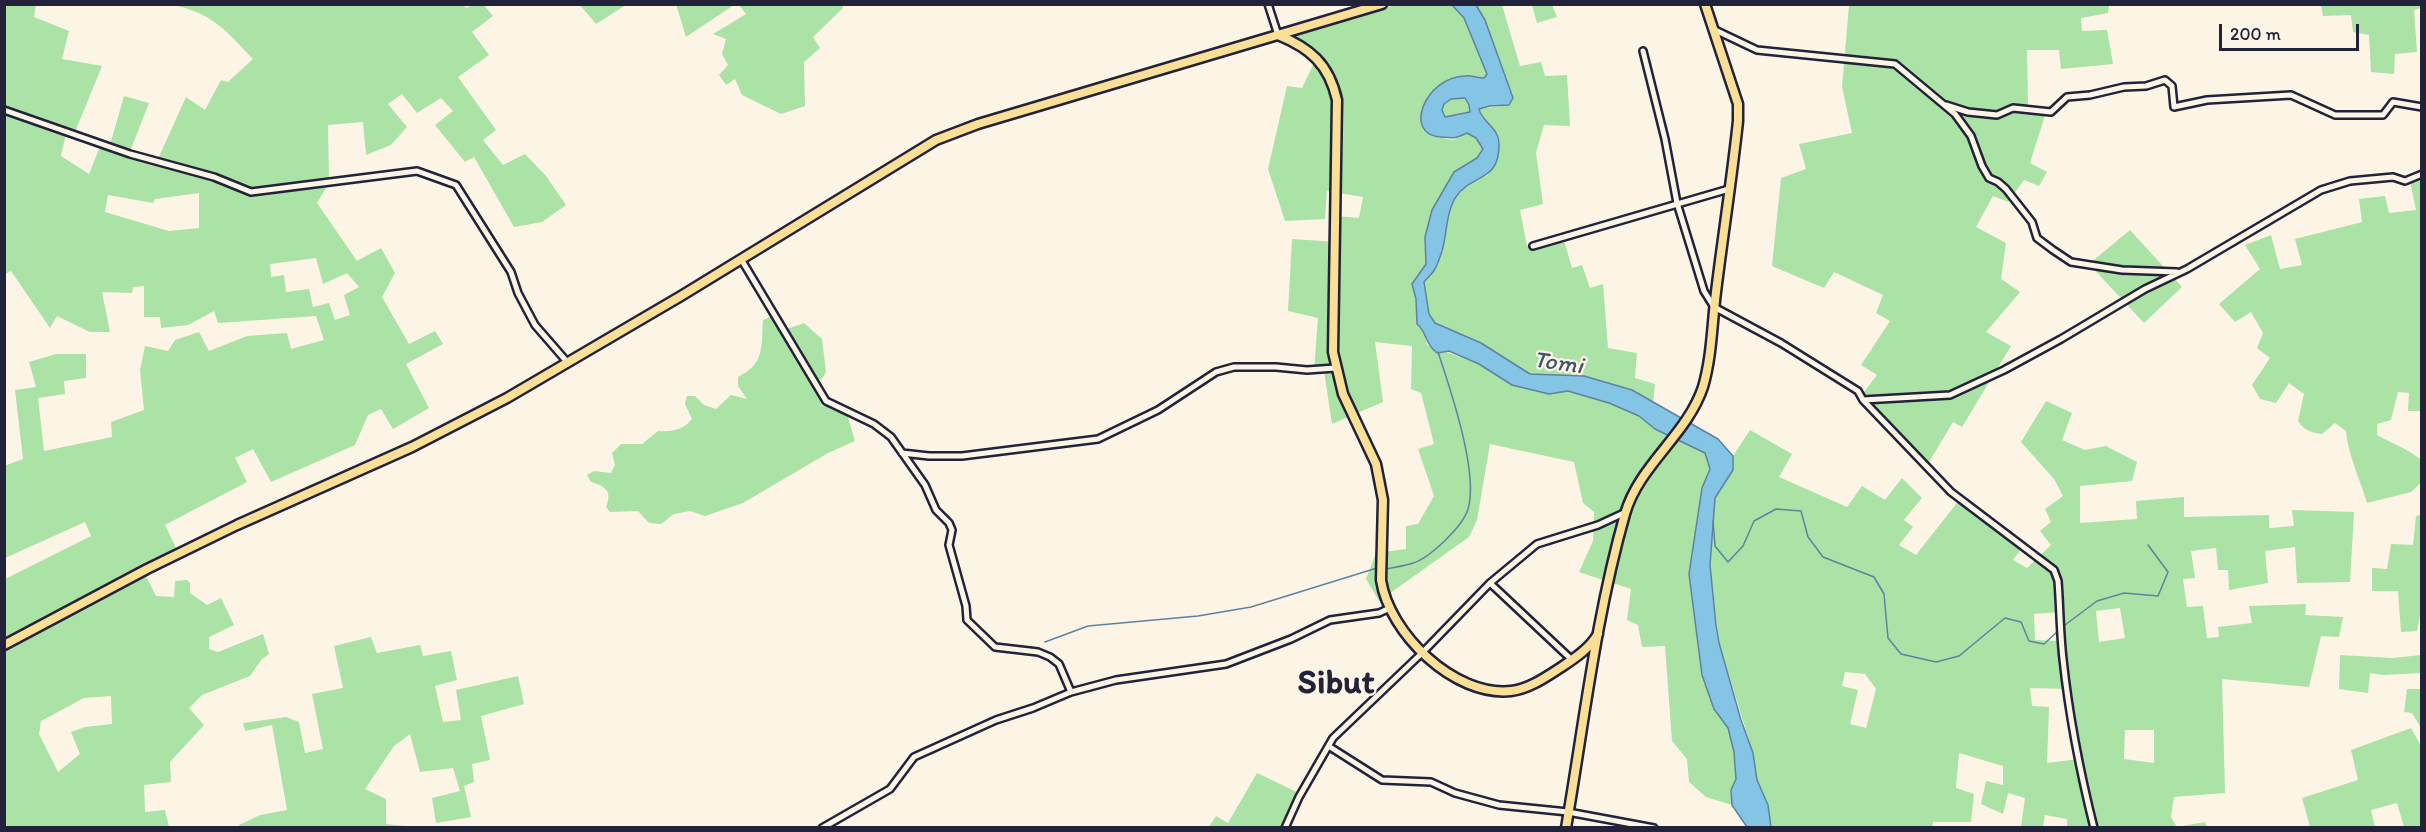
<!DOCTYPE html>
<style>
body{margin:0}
#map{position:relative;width:2426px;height:832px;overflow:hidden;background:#fcf5e5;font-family:Itim,sans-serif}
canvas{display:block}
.frame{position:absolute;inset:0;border:6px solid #22223b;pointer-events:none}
.scale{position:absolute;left:2219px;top:24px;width:140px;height:27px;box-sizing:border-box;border:3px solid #22223b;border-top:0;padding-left:8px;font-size:18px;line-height:21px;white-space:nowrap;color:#22223b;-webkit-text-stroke:4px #fcf5e5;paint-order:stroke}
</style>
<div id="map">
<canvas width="2426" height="832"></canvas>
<div class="frame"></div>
<div class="scale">200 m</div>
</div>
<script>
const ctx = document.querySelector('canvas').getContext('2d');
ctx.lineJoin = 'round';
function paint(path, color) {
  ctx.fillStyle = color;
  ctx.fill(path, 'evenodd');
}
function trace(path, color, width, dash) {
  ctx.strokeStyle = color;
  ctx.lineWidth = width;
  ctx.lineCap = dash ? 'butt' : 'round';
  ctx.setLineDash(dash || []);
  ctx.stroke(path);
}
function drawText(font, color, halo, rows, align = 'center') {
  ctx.font = font + ' Itim,sans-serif';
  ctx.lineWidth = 4.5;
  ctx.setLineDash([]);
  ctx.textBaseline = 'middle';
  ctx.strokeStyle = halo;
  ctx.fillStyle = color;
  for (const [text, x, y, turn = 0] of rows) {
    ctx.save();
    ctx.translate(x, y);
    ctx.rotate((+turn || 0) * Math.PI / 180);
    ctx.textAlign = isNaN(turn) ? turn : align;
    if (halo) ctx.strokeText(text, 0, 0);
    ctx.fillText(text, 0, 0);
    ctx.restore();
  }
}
paint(new Path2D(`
 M463 4 466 8 472 5H484L493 16 472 32 489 55 458 77 496 130 483 140 503 165 525 154 546 176 566 205 542 222 514 227 474 157 465 162 435 125 453 111 441 98 417 113 402 94 388 104 407 127 391 145 366 155 363 122 328 125 329 183 317 203 357 261 381 248 395 273 382 297 409 344 435 331 443 344 406 364 429 408 393 429 381 409 368 415 355 445 271 482 253 449 235 458 247 482 165 525 179 554 145 574 156 596 174 597 175 581 187 580 190 583V593L207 605 221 598 234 625 209 637V649L218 652 263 634 269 654 262 659 250 676 202 695 189 708 204 725 170 762 171 782 144 785 145 812 165 810 169 827H5V579L91 536 85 522 5 558 4 466 23 459 15 390 36 387 29 362 56 354H86V378L64 381 65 394 38 398 44 451 112 437 111 422 144 410 140 370 145 346 168 351 175 340 199 332 209 351 247 336 287 333 291 349 324 340 316 316 218 323 214 311 188 325 161 328 160 317H144V286L133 287 132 293 102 292 110 332H90L57 316 50 328 11 271 5 274V5H36L34 17 69 31 62 59 102 66 75 132 67 130 61 156 89 174 101 144 110 145 124 96 149 103 129 154 157 161 186 97 205 110 221 80 228 82 253 59C225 30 215 15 174 5ZM199 193V228L169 231 105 212 108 195 153 203 155 199ZM316 258 323 284 347 273 359 287 344 295 350 315 335 320 329 303 313 307 309 289 286 292 284 275 271 277 270 264ZM111 696 112 724 85 727 71 732 80 754 58 772 39 734 41 721 84 698Z
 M676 4H734V5L686 37Z
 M580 5H626L596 24Z
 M842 5 843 8 813 37 820 48 804 62 805 106 781 114 742 95 735 79 726 85 719 75 728 65 722 54 726 39 713 34 746 14 739 5Z
 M1395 5H1452L1464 18 1488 74 1484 78 1445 81 1432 136 1453 140 1467 133 1476 138 1483 149 1477 158 1453 172 1425 237 1426 264 1412 284 1416 299V320L1423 329 1427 345 1479 364 1508 383 1549 394 1568 391 1609 403 1639 416 1655 429 1705 453 1710 469 1702 488 1714 709 1728 728 1734 752 1736 779 1731 790 1732 805 1706 797 1689 782 1687 759 1672 741 1665 646 1642 647 1638 625 1627 620 1631 589 1579 572 1593 541 1594 512 1583 503 1574 462 1490 444 1477 520 1469 537 1379 601 1366 579 1376 553 1406 549V526L1418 524 1434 496 1418 449 1434 444 1421 393 1411 389 1412 346 1375 342 1383 402 1332 424 1324 371 1314 370 1318 318 1288 311 1292 239 1337 242V216L1359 218 1363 197 1327 191 1325 219 1285 221 1268 169 1287 86 1302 88 1317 57 1289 33Z
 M1476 5H1502L1520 66 1541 62 1545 76 1567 75 1570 126 1544 125 1536 153 1543 204 1520 210 1527 246 1563 237 1572 268 1582 265 1590 288 1603 284 1608 348 1637 353 1635 378 1655 384 1653 403 1632 390 1584 376 1530 374 1481 343 1435 323 1429 314 1424 282 1452 207C1460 189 1471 183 1488 175L1500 142C1495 131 1480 116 1479 109L1509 105 1485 20Z
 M1532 5H1552L1557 17 1537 23Z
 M1849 5H2109L2108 13 2081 18 2082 31 2107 30 2113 64 2061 69 2059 50H2027L2028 109 2046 112 2030 163 2047 172 2039 186 2024 180 2008 202 1993 196 1976 227 2006 243 2001 279 2020 292 1986 332 2011 346 1962 427 1953 422 1929 462 1860 397 1877 375 1861 365 1890 321 1876 313 1883 295 1834 272 1824 288 1772 266 1781 178 1806 169 1799 144 1852 133 1842 87Z
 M2321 5H2421V8L2414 10 2417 52 2395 54 2394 74 2371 72 2369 35 2353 32 2351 15 2323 16Z
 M1465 98 1469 105 1470 112 1445 117 1442 110 1444 104 1451 99Z
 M2421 178V411H2408L2409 393 2398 392 2391 420 2377 424V435C2389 442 2412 451 2421 460L2422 482 2411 492 2367 503C2360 479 2348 455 2346 431L2335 423 2322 434C2311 433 2304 430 2298 421L2304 394 2289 383 2276 403 2260 399 2252 385 2270 358 2257 348 2263 333 2251 312 2235 322 2219 304 2260 269 2245 245 2271 235 2280 269 2302 265 2295 239 2362 222 2359 199 2385 196 2389 213 2416 210 2410 181Z
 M2130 230 2182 287 2144 323 2089 264Z
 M774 315 780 319 779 328 781 331 804 323 822 339 826 372 822 379 811 382 826 395 821 406 828 405 847 414 855 441 828 453 743 503 705 516 690 511 674 514 661 524 649 523 638 511 610 512 606 507C613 491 605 486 591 482L587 475 594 471 611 473 615 465 612 453 621 444H642L658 431C672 432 683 430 692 419L685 404 687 396H695L704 405 716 409 731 395 747 399 738 386V377C765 363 761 348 763 320Z
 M2046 401 2072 413 2062 440 2085 450 2106 446 2137 462 2132 481 2080 486V523L2137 519 2136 501 2184 497V517L2269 515V528L2294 526 2292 510 2354 512 2350 582 2297 583 2295 547 2265 551 2268 583 2229 590 2228 570H2218L2216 548 2191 551 2195 578 2183 579 2187 607 2203 606 2207 638 2219 637 2218 627 2252 623 2249 606 2306 604 2305 615 2343 617 2339 637 2321 636 2309 687 2222 679 2225 793 2174 797 2171 817 2177 827 2205 822 2207 827H2067V819L2045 815 2043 827H2021L2025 798 2008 793 2003 814 1981 804 1986 781 2003 785V766L1959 753 1956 788 1974 794 1971 822H1933L1932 828 1771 827 1768 805 1757 780 1753 753 1719 643 1710 565 1715 498 1733 470V456L1750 430 1792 454 1779 477 1847 507 1862 486 1885 500 1902 478 1922 498 1904 520 1913 527 1899 545 1916 555 1960 499 2025 544 2013 560 2027 568 2051 545 2040 531 2051 522 2045 509 2063 496 2054 479 2021 442ZM2120 608 2125 638 2099 642 2096 611ZM2060 612V641L2035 640 2034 614ZM1845 672 1865 674 1876 689 1866 728 1850 724 1858 690 1842 686ZM2030 688 2068 689 2079 759 2047 763 2049 707 2032 706ZM2125 730H2154V763L2124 759Z
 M2421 515V616H2420L2417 631 2401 632 2398 591H2372V568L2387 569 2391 544 2413 545 2416 516Z
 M371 637 377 653 420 645 423 656 451 651 457 680 435 686 443 722 461 720 456 690 518 676 524 704 481 716 490 760 472 764 474 782 464 786 471 817 436 823 432 798 460 791 453 768 420 772 410 734 394 746 365 789 386 799V824L415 827H240L239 825 260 815 287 810 272 725 245 731 243 723 286 717 299 722 305 753 323 749 312 694 343 688 334 646Z
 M2340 655 2393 658 2421 655V673L2383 675 2370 673 2368 693 2339 689Z
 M2407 689H2421V728L2412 713 2404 712Z
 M2411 728 2421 746V827H2404L2397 803 2371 810 2375 827H2310L2302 798 2358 780 2351 750Z
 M1257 773 1301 794 1281 827 1208 828 1216 816 1228 823Z`), '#abe2a5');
const water = new Path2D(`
 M1452 5H1476L1485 20 1513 98 1509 105 1490 106 1479 109C1481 121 1499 128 1499 143 1500 183 1472 173 1456 197 1446 212 1447 234 1442 251 1440 257 1437 267 1433 272 1430 276 1427 278 1424 282L1429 314 1435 323 1481 343 1530 374 1584 376 1632 390 1718 439 1733 456V470L1715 498 1710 565 1716 625 1719 643 1741 720 1753 753 1757 780 1768 805 1771 827H1747L1732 805 1731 790 1736 779 1734 752 1728 728 1714 709 1702 675 1689 574 1702 488 1710 469 1705 453 1655 429 1639 416 1609 403 1568 391 1549 394 1512 385 1479 364 1449 351 1437 353C1423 342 1428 333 1417 324L1416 299 1412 284 1426 264 1425 237 1432 210 1454 172 1477 158 1483 149 1476 138 1467 133C1454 139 1454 138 1441 137 1402 135 1425 77 1465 76 1471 75 1478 78 1484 78L1487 74 1464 18ZM1465 98 1469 105 1470 112 1445 117 1442 110 1444 104 1451 99Z`);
paint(water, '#84c4e5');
trace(water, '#5d83a1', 1.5);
trace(new Path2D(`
 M1713 521 1715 546 1728 562 1743 546 1754 521 1776 509 1801 511 1808 537 1823 557 1874 577 1884 594 1888 638 1901 654 1936 662 1959 656 2005 618 2021 622 2029 641 2044 644 2058 631
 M1386 569C1395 567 1405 566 1413 563 1430 558 1463 526 1468 509 1479 473 1450 388 1438 352
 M2061 628 2097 601 2124 593 2158 596 2168 572 2148 545
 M1045 642 1088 626 1198 616 1251 607 1377 568`), '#5d83a1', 1.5);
const minor = new Path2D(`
 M1268 4 1278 35
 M1713 29 1757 50 1895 64 1955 114 1971 136 1982 166 1989 178 1998 182 2006 189 2032 222 2037 238 2053 250 2071 262 2122 270 2177 272
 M1643 51 1665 139 1677 203 1704 291 1714 307 1781 343 1858 391 1863 400 1951 492 2054 570 2058 581C2060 607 2060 633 2063 659 2069 716 2080 772 2094 828
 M1946 105 1968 112 1997 115 2013 108 2051 112 2067 97 2090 95 2124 87 2146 86 2165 80 2172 86 2174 107 2207 100 2291 95 2335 115H2383L2393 102 2422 107
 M4 110 130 154 214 177 251 192 417 171 456 185 511 272 518 293 535 325 568 363
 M1533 246 1729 189
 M741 259 826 401 874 424 891 437 925 485 936 510 949 523 952 530 949 545 966 606 967 620 995 647 1038 652 1050 657 1059 664 1071 692
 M1863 400 1950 395 2004 370 2061 339 2145 289 2187 269 2321 190 2350 181 2393 177 2405 181 2422 174
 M902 453 929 456H962L1098 439 1158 410 1216 372 1234 367H1276L1307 370 1335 368
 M1490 583 1572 660
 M1330 747 1382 780 1431 782 1455 793 1499 805 1568 812 1654 828
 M822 828 890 789 914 757 996 720 1033 708 1071 692 1116 680 1226 664 1291 639 1330 620 1379 613 1390 608
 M1285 828 1299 797 1333 738 1423 652 1490 583 1537 544 1598 525 1626 512`);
const primary = new Path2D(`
 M1278 35C1310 48 1329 64 1337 100L1333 352 1343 394 1376 464 1383 500 1381 580C1389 633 1454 697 1511 691 1529 689 1546 677 1560 668 1575 658 1589 649 1598 634
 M4 645 147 569 237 525 412 447 507 398 681 296 936 140 978 124 1382 4
 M1566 828C1584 723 1596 616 1625 514 1639 465 1687 435 1703 387 1712 356 1712 324 1716 292 1723 235 1732 178 1738 121V104L1705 4`);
trace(minor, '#22223b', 10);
trace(primary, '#22223b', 13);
trace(minor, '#fcf5e5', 5);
trace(primary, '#fadf96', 8);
drawText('italic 24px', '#3f536e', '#fcf5e5', [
 ["Tomi",1558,364,8]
]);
drawText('bold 34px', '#22223b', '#fcf5e5', [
 ["Sibut",1336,684]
]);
</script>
